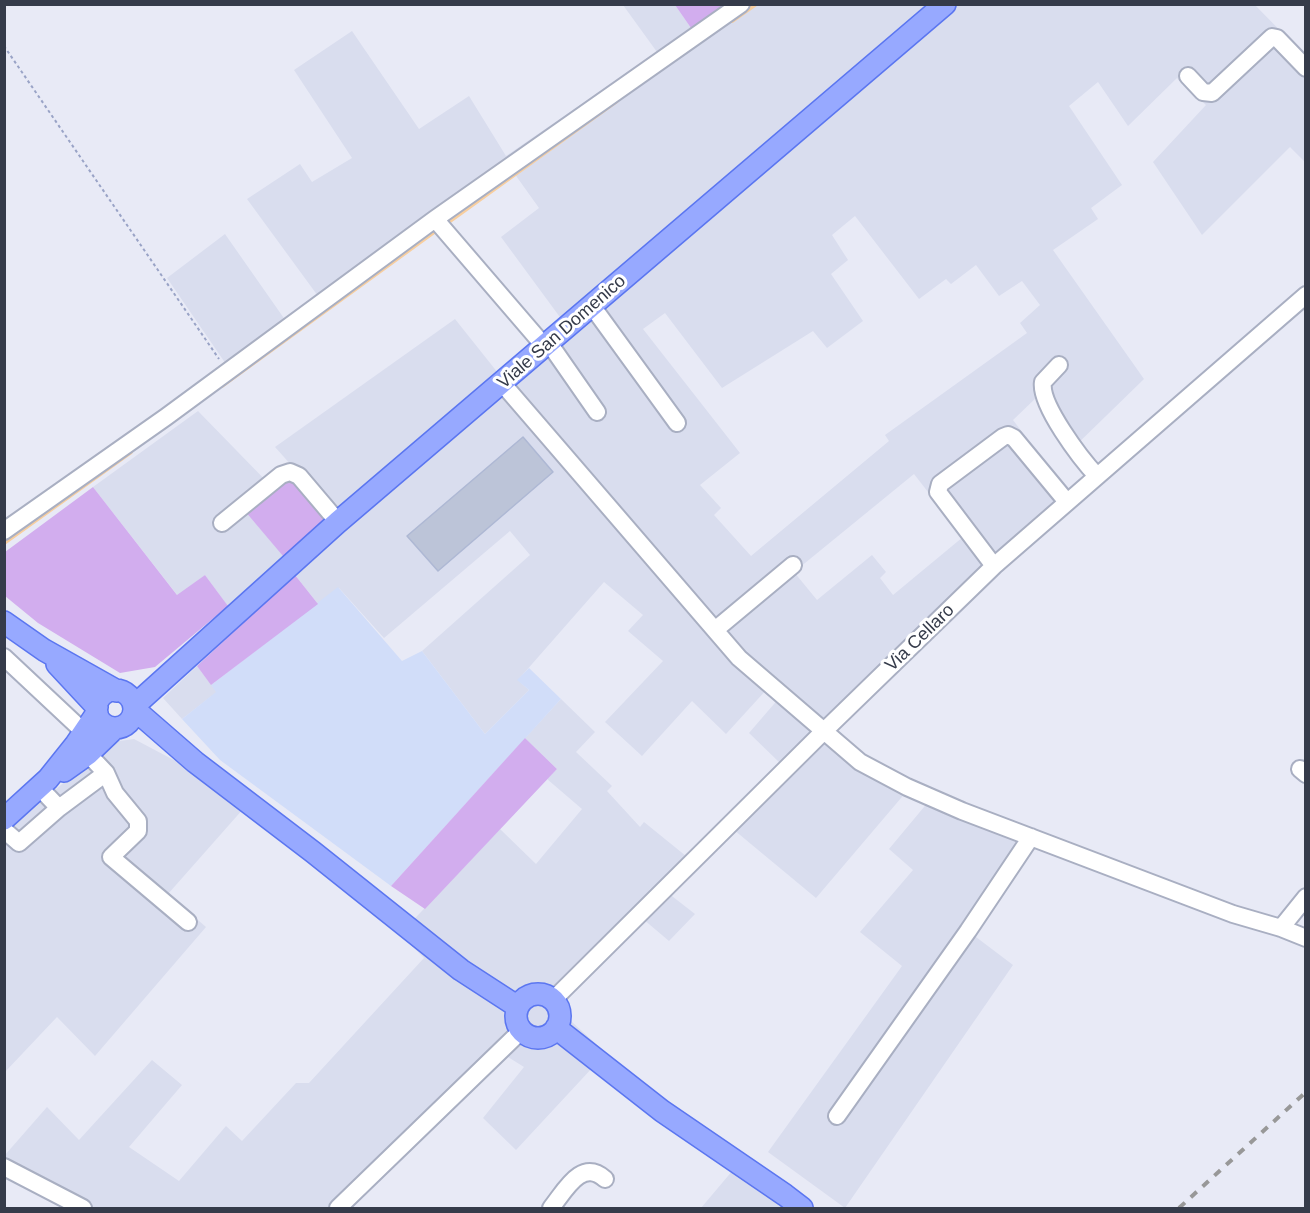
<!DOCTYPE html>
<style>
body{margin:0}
#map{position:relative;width:1310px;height:1213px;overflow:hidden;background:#e8eaf6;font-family:Helvetica,sans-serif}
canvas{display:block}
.frame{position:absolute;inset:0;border:6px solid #353b4a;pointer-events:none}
</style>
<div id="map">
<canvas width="1310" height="1213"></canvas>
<div class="frame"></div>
</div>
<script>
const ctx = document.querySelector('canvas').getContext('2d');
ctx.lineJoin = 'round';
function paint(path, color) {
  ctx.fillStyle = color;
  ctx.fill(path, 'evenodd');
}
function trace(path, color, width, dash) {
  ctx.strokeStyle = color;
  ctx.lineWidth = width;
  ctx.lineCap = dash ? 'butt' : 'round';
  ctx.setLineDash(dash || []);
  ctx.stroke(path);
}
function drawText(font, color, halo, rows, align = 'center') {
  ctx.font = font + ' Helvetica,sans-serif';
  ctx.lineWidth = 6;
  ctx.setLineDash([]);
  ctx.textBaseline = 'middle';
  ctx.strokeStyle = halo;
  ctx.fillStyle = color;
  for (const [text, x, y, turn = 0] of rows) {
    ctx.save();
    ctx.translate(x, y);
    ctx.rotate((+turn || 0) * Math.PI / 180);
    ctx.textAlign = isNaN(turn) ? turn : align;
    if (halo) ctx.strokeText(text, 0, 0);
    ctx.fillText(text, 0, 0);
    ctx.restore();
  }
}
paint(new Path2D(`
 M623 5H675L691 28 725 5H939L565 324 501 237 539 208 514 173 326 307 247 199 300 164 312 182 352 158 294 70 352 31 419 129 469 96 506 156 657 52Z
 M949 5H1255L1305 56V162L1290 147 1202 235 1153 162 1206 105 1177 78 1128 126 1098 82 1069 106 1122 185 1091 208 1098 219 1053 250 1144 379 1070 451 1038 396 1013 420 1068 493 823 729 740 656 506 383ZM855 216 919 299 946 279 951 284 976 265 999 296 1022 281 1040 305 1020 323 1027 333 885 435 889 441 751 556 714 515 721 508 700 485 740 453 643 329 665 313 722 388 813 331 827 348 863 321 831 274 848 260 832 235ZM914 474 963 537 893 595 880 578 886 572 872 555 817 600 794 572Z
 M225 234 288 324 228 367 167 278Z
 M455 319 502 378 768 688 726 734 692 701 642 756 605 722 663 661 628 631 643 615 604 582 518 680 529 690 485 734 422 651 530 555 510 531 384 638 339 588 318 604 295 575 241 624 205 575 178 596 93 487 198 411 273 488 244 510 284 556 334 513 275 447Z
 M197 666 217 692 182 719 163 698Z
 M780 697 907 791 816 898 722 820 780 763 749 733Z
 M561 699 595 732 576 752 612 786 607 791 640 827 644 822 697 865 668 893 695 914 669 941 643 919 573 988 568 999V1012L572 1022 606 1053 516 1150 483 1118 524 1067 508 1057 352 1208H66L5 1175V1155L47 1107 79 1140 152 1060 182 1085 129 1147 179 1181 226 1126 242 1141 296 1083H309L424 958 400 934 500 829 536 864 582 809 547 779 557 769 525 738Z
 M134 739 189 768 244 808 168 894 206 927 95 1056 57 1017 5 1072V832L112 742Z
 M929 801 1035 843 972 934 1013 965 845 1208 768 1152 902 966 860 932 913 870 889 849Z
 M744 1157 794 1193 783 1208H701Z`), '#d9ddee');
paint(new Path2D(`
 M338 587 402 661 422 651 485 734 529 690 517 680 529 668 561 699 391 886 220 760 182 719 216 692 211 685Z`), '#d1ddf9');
paint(new Path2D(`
 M675 5H725L691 28Z
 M293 477 329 517 283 556 244 510 273 488Z
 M93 487 177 595 205 575 228 606 155 667 120 673 38 623 5 596V552Z
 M295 575 318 604 211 685 197 666Z
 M525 738 557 769 425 909 391 886Z`), '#d2adee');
trace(new Path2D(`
 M732 21 756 4
 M446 224 617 101
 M222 386 437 230
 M4 543 131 452`), '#f8ce9e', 4);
const building = new Path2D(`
 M523 437 553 472 438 571 407 536Z`);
paint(building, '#bcc4d8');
trace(building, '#aeb8d4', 1.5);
const minor = new Path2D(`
 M1188 76 1203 92 1212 93 1272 37 1277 38 1306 68
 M435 219 545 347
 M592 306 677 423
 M549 343 597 412
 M1059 365 1043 382C1039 404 1081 459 1097 476
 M502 383 739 658 860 762 907 787 962 811 1233 914 1281 928 1306 938
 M222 523 281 475 290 472 299 476 338 522
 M4 531 166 417 435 219 741 4
 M994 566 938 492 940 484 1003 437 1008 435 1014 438 1067 502
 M715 630 793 565
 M4 657 84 732
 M88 754 106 773 115 793 138 821V831L111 857 188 922
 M1300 769 1306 774
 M39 787 59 808
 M4 830 19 843 59 808 106 773
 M1281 928 1306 897
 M553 1000 823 732 994 566 1306 295
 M837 1116 968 931 1031 837
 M4 1167 83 1208
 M338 1208 522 1030
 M551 1208C565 1191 581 1158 605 1179`);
const major = new Path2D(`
 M4 622 44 650 117 691
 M57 664 97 707
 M96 709a19 19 0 1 1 38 0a19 19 0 1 1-38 0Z
 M134 706 338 522 945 4
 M134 709 195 762 313 852 461 970 518 1007
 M64 771 88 754 115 728
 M4 819 48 779 76 744 97 713
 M516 1016a22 22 0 1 1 44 0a22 22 0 1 1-44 0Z
 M556 1028 662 1111 785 1195 802 1208`);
trace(minor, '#a9afc2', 20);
trace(major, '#5b76f0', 24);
trace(new Path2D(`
 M4 46 219 359`), '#99a3c6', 2, [3, 3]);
trace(minor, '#fff', 16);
trace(major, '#97a9ff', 21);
trace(new Path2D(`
 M1179 1208 1306 1092`), '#989898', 4, [8, 8]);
drawText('18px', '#353b4a', '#fff', [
 ["Viale San Domenico",562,332,-41],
 ["Via Cellaro",920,638,-44]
]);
</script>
